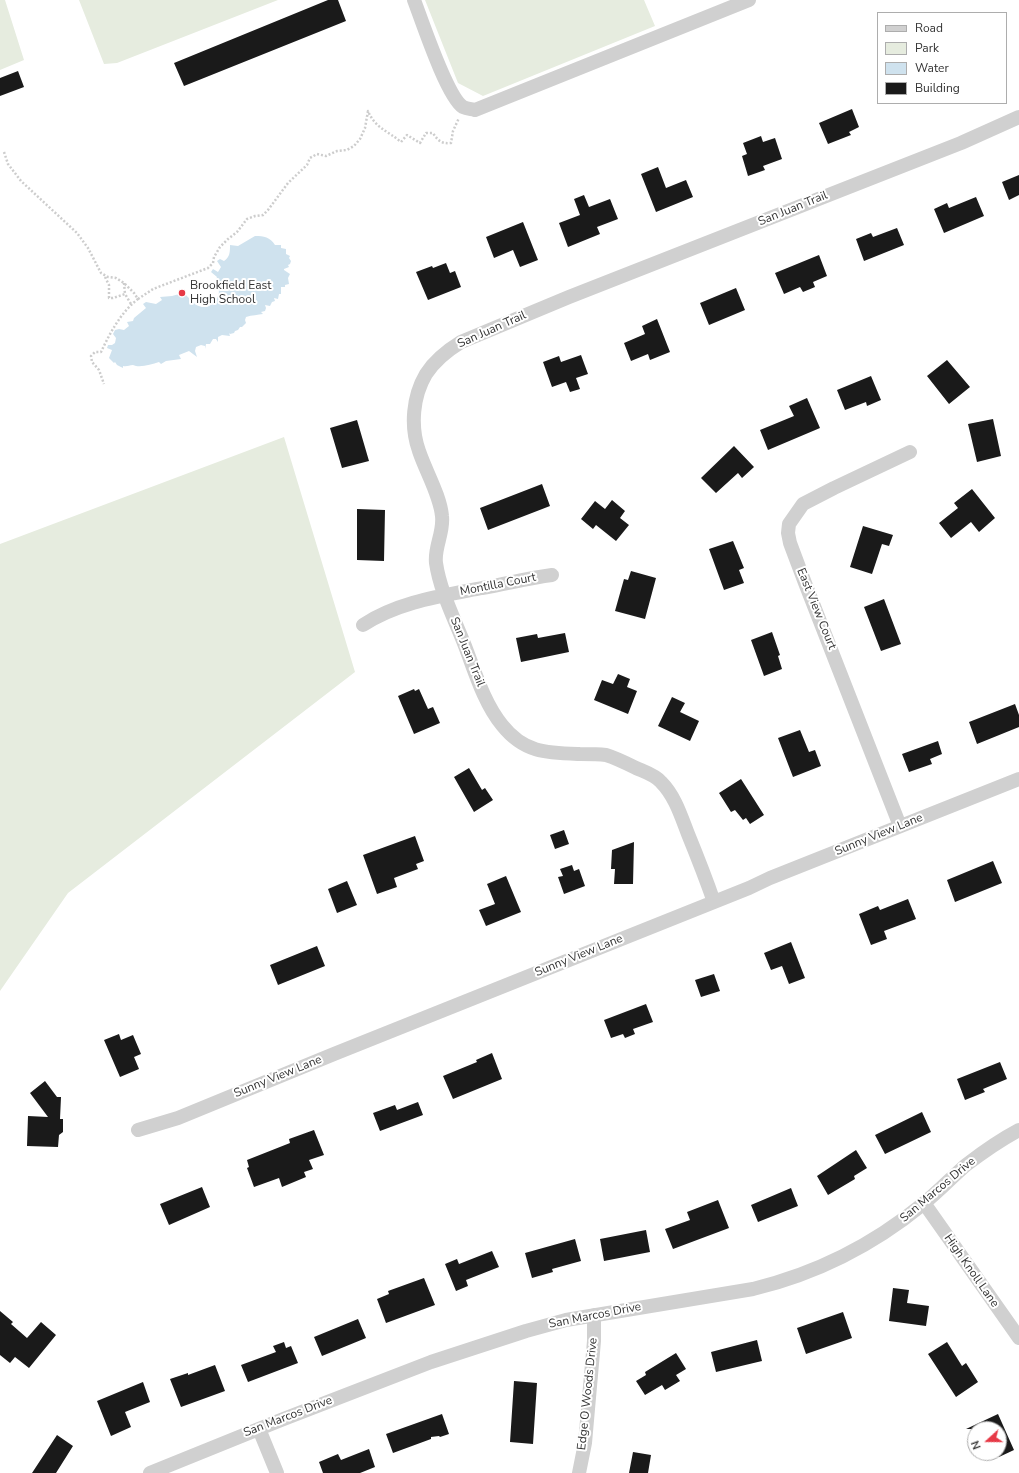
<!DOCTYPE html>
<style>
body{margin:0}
#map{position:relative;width:1019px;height:1473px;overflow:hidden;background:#fff;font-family:"Nunito Sans",sans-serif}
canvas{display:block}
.legend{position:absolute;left:877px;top:12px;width:130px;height:92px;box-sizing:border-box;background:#fff;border:1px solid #adadad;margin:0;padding:5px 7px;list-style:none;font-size:12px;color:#333}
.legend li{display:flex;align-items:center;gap:8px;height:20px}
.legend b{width:20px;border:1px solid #adadad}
.north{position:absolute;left:967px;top:1421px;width:40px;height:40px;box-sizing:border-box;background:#fff;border:1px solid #adadad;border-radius:50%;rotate:249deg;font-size:11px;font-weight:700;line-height:16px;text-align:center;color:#333}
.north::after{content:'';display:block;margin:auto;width:14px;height:18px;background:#e63946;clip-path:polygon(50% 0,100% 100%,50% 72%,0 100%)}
</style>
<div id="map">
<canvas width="1019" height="1473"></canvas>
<ul class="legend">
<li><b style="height:5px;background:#d0d0d0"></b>Road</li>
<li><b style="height:11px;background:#e6ecdf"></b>Park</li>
<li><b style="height:11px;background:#cfe2ee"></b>Water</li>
<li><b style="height:11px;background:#1a1a1a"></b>Building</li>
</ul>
<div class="north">N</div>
</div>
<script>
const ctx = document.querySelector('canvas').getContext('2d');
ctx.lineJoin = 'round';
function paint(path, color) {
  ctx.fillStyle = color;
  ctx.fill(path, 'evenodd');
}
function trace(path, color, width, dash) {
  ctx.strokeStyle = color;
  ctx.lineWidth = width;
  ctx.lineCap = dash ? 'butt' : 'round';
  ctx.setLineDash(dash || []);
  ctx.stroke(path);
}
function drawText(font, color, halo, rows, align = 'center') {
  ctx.font = font + ' "Nunito Sans",sans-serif';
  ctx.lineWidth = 4;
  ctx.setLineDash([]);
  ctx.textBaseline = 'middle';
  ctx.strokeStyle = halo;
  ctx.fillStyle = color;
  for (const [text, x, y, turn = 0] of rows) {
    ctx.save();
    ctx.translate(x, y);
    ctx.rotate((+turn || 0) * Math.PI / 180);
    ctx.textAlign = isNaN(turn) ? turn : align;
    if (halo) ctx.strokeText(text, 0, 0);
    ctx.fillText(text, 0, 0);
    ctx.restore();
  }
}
paint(new Path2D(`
 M0 0H5L24 60 0 70Z
 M79 0H278L117 63 104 64Z
 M425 0H644L655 26 483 96 458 83Z
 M284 437 355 672 68 893 0 991V544Z`), '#e6ecdf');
paint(new Path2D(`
 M255 236C264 236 270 237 275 245H281V248L286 249V254L290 256 289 258 291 261 290 264 288 265 289 267 284 269V270L290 274 288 278 289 284 285 285V287H281V294H279L278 299 274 298 275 301 272 302 270 306 265 305 266 308 265 311 261 312 263 314C258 315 252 315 246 317L245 320 246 323 242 327H240L238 330 235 331 234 333 230 334 229 333 230 336 222 335 218 337V342L216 339H213L210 344H206L205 349V346L201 345 196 347 195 351 197 357 189 351 179 355 181 359 166 361 161 364 159 362C152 364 144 367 136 366 135 366 134 365 133 365 129 365 127 367 123 366V368L117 365 115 362 114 363 109 358 112 350 107 348 108 345H112L115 343 116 338 113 334 115 330 119 329 124 330 129 326 127 322 133 321 134 318 146 308 143 304 146 302 156 304 162 300 160 297 172 296 183 293C188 296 191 301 195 304 207 312 217 303 219 292L216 280 217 277 211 272 213 269 218 272 221 267 217 261 220 259 224 261C230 257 230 252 230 245L238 246Z`), '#cfe2ee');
paint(new Path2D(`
 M328 0H338L346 21 184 86 174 63Z
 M18 71 24 87 0 96V78Z
 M852 109 859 127 849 132 851 135 828 144 819 123Z
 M761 136 763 142 775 138 782 159 763 166 765 170 748 176 742 156 747 154 743 143Z
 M658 167 666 188 686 180 693 197 656 212 641 174Z
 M1019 175V195L1009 200 1002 182Z
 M584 195 589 207 610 199 618 219 597 227 600 234 568 247 559 223 580 215 574 199Z
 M976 197 984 216 944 233 934 209 947 203 949 208Z
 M523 222 538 260 520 267 513 250 494 258 486 237Z
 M897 228 904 245 864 261 856 239 871 233 873 237Z
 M819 255 827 276 813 282 815 287 803 292 800 287 784 294 775 273Z
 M446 263 450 273 455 271 461 287 428 300 416 272 432 266 433 268Z
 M736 288 745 310 709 325 700 303Z
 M657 319 670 352 650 360 648 354 631 361 624 343 645 334 642 326Z
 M581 355 588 374 576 378 580 389 570 392 566 382 552 387 543 362 559 356 561 362Z
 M947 360 970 387 949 404 927 376Z
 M871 376 881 400 867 406 866 402 845 410 837 390Z
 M807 398 820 428 768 450 760 430 794 416 789 406Z
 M993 419 1001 456 977 462 968 424Z
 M357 420 369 461 342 468 330 428Z
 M734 446 754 467 742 478 738 473 716 493 701 478Z
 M542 484 550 506 488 530 480 508Z
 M972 489 995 518 979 532 971 522 951 538 939 523 958 508 954 503Z
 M612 500 625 511 620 518 629 525 616 541 596 525 593 529 581 519 595 501 605 509Z
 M357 509 385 510 384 561 357 560Z
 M863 526 893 535 889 546 882 544 872 574 850 567Z
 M733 541 744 568 739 570 744 583 724 590 709 549Z
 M631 571 656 578 645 619 615 611 624 579 628 580Z
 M884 599 901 644 881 651 864 607Z
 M772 632 780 655 778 656 782 669 764 676 751 640Z
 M565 633 569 652 521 662 516 638 537 634 538 638Z
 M618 674 630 679 627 687 637 691 628 714 594 700 602 680 613 684Z
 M414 689 415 691 419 689 428 709 433 707 440 723 414 734 398 696Z
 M672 697 685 703 680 712 699 721 690 741 658 726Z
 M1015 704 1019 715V727L977 744 969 722Z
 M800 730 809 752 815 750 821 766 793 777 778 738Z
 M938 741 942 754 930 759 932 764 909 772 902 754Z
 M469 768 482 790 485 788 493 800 474 812 454 777Z
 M741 779 764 815 750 824 746 818 743 820 735 810 731 812 719 793Z
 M564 830 569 844 555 849 550 835Z
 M415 836 424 861 416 864 418 869 394 878 397 887 377 894 363 855Z
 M634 842 633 884H614L615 869H611L612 850Z
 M993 861 1002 883 955 902 947 880Z
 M572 865 574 871 579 869 585 886 564 894 558 877 563 876 560 869Z
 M506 876 521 912 486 926 479 910 495 904 487 884Z
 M347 881 357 905 337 913 328 889Z
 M908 899 916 919 884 931 887 939 871 945 859 914 878 906 880 910Z
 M791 942 805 978 789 984 782 966 771 970 764 953Z
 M317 946 325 966 278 985 270 965Z
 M714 974 720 991 701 997 695 980Z
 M646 1004 653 1022 633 1029 635 1034 625 1038 623 1034 611 1038 604 1020Z
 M119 1034 121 1040 133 1035 141 1054 134 1057 139 1069 120 1077 104 1040Z
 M492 1053 502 1079 453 1099 443 1076 477 1062 476 1060Z
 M1000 1062 1007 1079 983 1089 985 1092 965 1100 957 1079Z
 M45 1081 57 1097H61L60 1119H63V1132L59 1135 58 1147 27 1146 28 1116 48 1117 30 1093Z
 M418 1102 423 1115 380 1131 373 1113 395 1105 397 1110Z
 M922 1112 931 1132 885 1154 875 1135Z
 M314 1130 324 1155 309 1160 313 1169 304 1172 306 1177 282 1187 279 1178 254 1187 247 1168 249 1167 247 1160 290 1143 289 1139Z
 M856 1150 867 1168 854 1176 855 1179 828 1195 817 1176Z
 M202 1187 210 1207 169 1225 160 1204Z
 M791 1188 798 1206 758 1222 751 1205Z
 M718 1200 729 1228 673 1249 665 1229 690 1220 687 1212Z
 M646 1230 650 1252 604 1261 600 1239Z
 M575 1239 581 1261 552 1269 553 1272 532 1278 525 1253Z
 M492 1251 499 1267 466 1280 468 1286 456 1291 445 1264 457 1259 459 1264Z
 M424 1278 435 1305 386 1323 377 1299 389 1294 388 1291Z
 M893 1288 909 1290 907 1303 929 1306 926 1326 889 1321Z
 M0 1311 13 1322 11 1324 27 1338 41 1322 56 1335 29 1368 15 1357 10 1363 0 1355Z
 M843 1312 852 1338 806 1354 797 1328Z
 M358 1319 366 1338 322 1356 314 1337Z
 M757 1340 762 1361 716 1372 711 1352Z
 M284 1342 286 1348 291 1346 298 1363 248 1382 241 1365 276 1352 273 1346Z
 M947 1342 962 1366 966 1363 978 1382 956 1397 928 1354Z
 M676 1353 686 1369 676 1375 680 1381 665 1390 662 1385 645 1395 636 1381 646 1375 645 1372Z
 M215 1365 225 1391 181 1407 170 1379 188 1373V1375Z
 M514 1381 537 1383 533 1444 510 1442Z
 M143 1382 150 1402 125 1412 131 1427 111 1436 97 1401Z
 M442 1414 449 1434 440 1437 439 1436 431 1437V1439L393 1453 386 1434Z
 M998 1414 1014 1450 999 1457V1429H966Z
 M57 1435 73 1446 56 1473H32Z
 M369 1449 375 1467 360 1473H323L319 1462 338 1454 341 1460Z
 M633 1452 651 1455 648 1473H629Z`), '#1a1a1a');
trace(new Path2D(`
 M4 152 8 164 21 181 77 233 88 248 101 273 108 277 116 278 124 283 134 293 138 299C121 312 110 333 101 352H95L91 356 92 362 99 370 104 384
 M105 277 109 285V298H113L125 294 131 304
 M124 283 125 294
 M138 299 153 289 208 268 213 263 214 257 220 247 228 239 237 232 247 219 255 216 263 215 268 210 288 183 307 165 310 158 317 154 326 156 337 151 347 150 354 146 360 139 365 128 368 111C375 128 388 131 401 142L407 135 420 143 426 133H433C438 141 442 144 451 143L453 131 459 118`), '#cdcdcd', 2.5, [2, 2]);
trace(new Path2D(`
 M414 0C422 21 447 97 463 107 467 109 472 109 475 110L749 0
 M363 625C398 602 441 596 482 588 506 584 528 578 552 575
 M900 826 805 583 790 543 788 533 789 524 803 504 834 488 910 452
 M714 902C706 879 697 856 688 834 681 816 675 796 661 782 655 775 645 772 636 768 626 763 616 758 606 755 598 754 589 754 580 754 547 753 524 753 502 725 484 703 475 672 465 646 455 620 440 591 436 563 434 547 444 533 442 516 440 495 426 472 419 451 410 426 413 396 426 374 435 360 448 350 461 342L569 297 961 143 1019 117
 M138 1130 178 1118 334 1054 749 888 770 878 1019 779
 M924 1203 1019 1338
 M259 1429 277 1473
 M150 1473 281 1420 431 1362 526 1331 566 1320 753 1289C815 1274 873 1245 923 1204 938 1192 951 1178 966 1165 983 1152 1000 1140 1019 1130
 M579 1473 585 1443 594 1341V1315`), '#d0d0d0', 14);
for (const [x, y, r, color] of [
 [182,293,4,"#e63946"]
]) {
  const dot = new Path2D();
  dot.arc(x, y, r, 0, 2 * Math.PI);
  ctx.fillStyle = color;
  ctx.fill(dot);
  trace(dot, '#fff', 1.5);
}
drawText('12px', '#333', '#fff', [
 ["San Juan Trail",793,209,-22],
 ["San Juan Trail",492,330,-24],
 ["Montilla Court",498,585,-11],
 ["East View Court",816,609,68],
 ["San Juan Trail",467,652,68],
 ["Sunny View Lane",879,835,-22],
 ["Sunny View Lane",579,956,-22],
 ["Sunny View Lane",278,1077,-22],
 ["San Marcos Drive",938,1190,-40],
 ["High Knoll Lane",971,1271,55],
 ["San Marcos Drive",595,1316,-11],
 ["Edge O Woods Drive",588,1394,-84],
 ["San Marcos Drive",288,1417,-21]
]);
drawText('12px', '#333', '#fff', [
 ["Brookfield East",190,286],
 ["High School",190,300]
], 'left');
</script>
